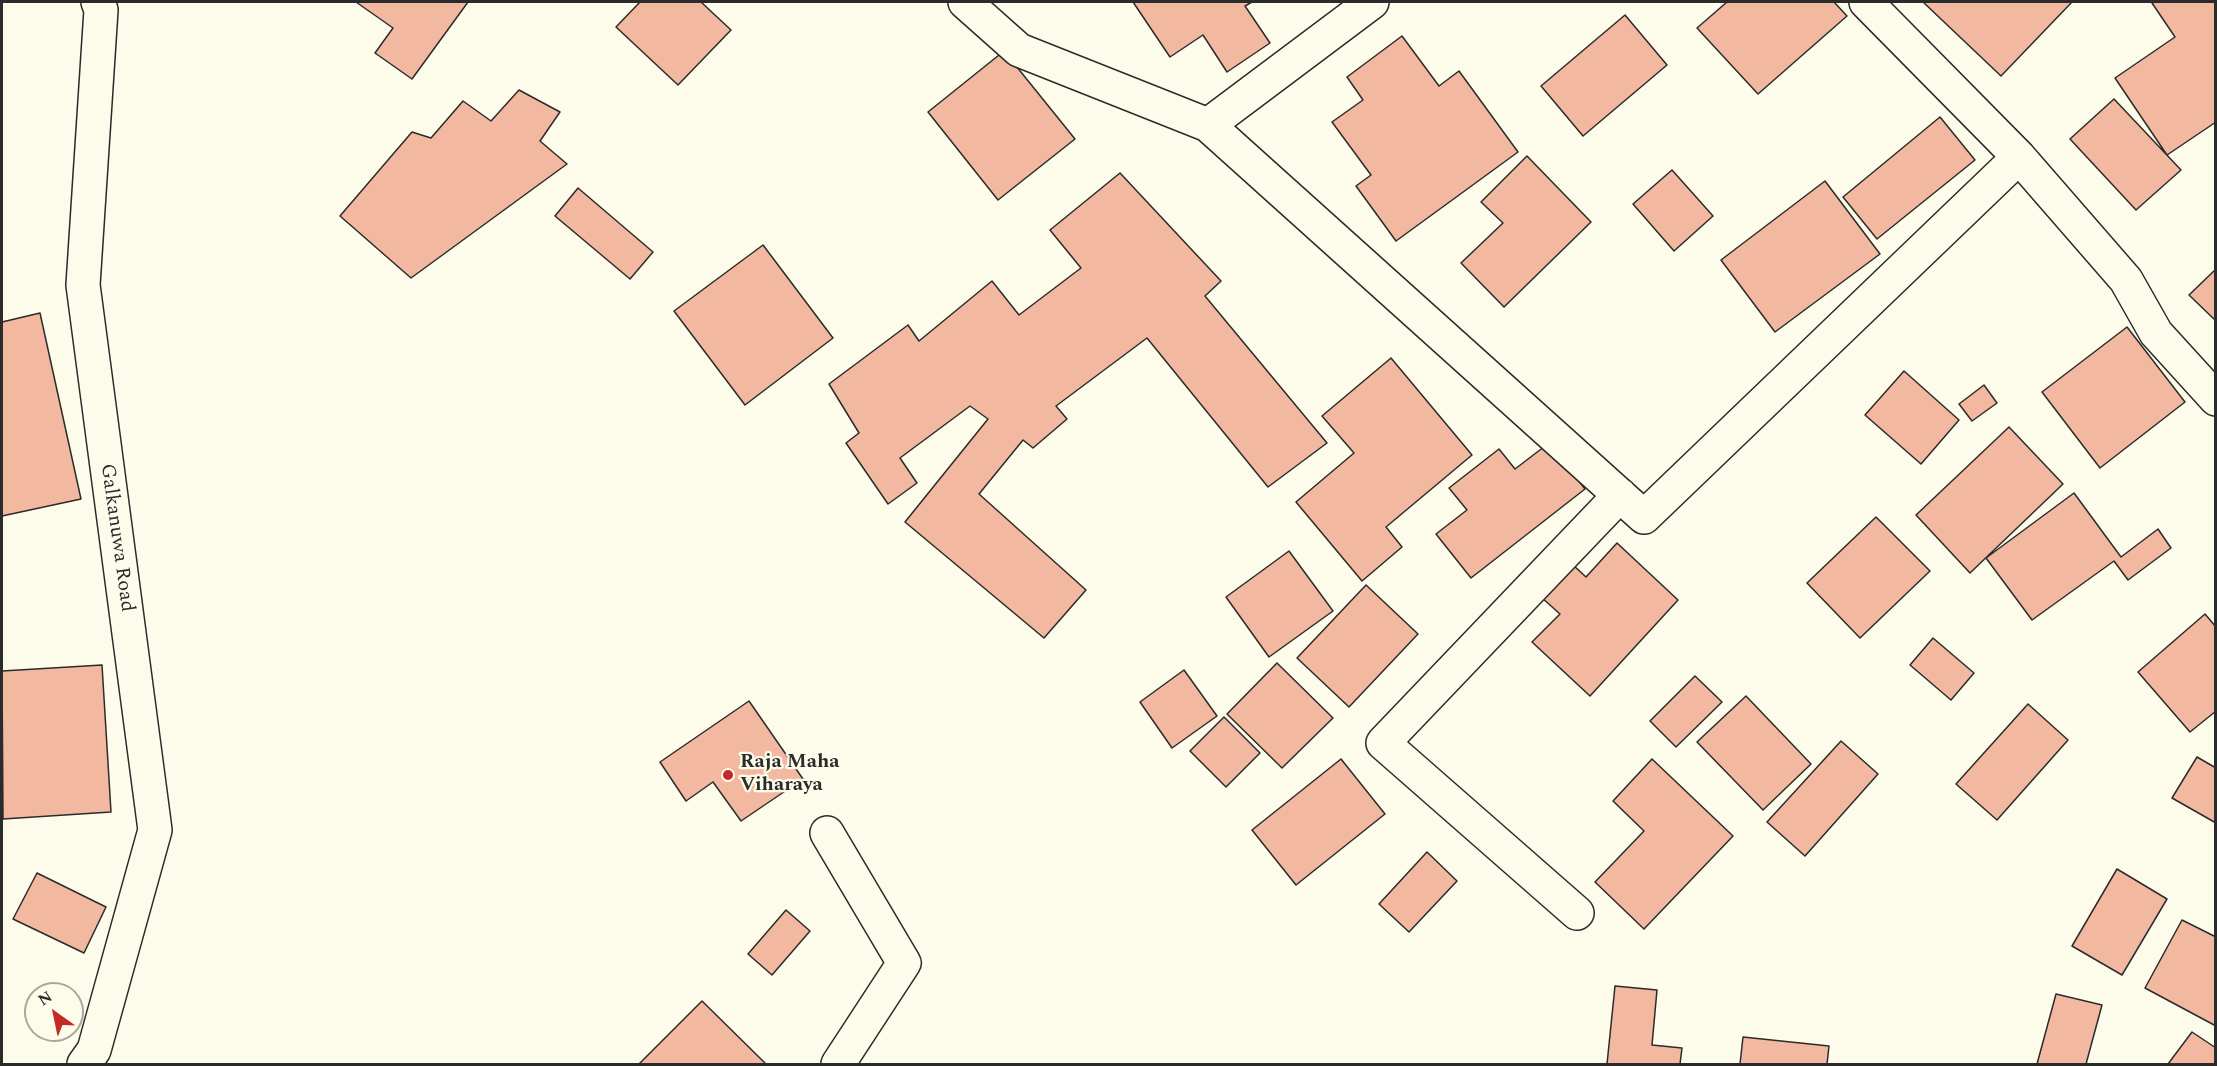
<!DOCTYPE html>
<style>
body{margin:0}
#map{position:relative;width:2217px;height:1066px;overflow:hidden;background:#fdfbea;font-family:Spectral,serif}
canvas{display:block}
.frame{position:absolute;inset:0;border:3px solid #2b2b2b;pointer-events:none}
.north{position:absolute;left:24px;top:982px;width:60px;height:60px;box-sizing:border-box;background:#fdfbea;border:2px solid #a9a89e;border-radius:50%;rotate:327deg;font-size:16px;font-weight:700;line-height:24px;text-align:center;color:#2b2b2b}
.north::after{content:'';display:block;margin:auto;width:21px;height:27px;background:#c62828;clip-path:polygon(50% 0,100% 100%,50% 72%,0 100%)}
</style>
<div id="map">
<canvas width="2217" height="1066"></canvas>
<div class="frame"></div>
<div class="north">N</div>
</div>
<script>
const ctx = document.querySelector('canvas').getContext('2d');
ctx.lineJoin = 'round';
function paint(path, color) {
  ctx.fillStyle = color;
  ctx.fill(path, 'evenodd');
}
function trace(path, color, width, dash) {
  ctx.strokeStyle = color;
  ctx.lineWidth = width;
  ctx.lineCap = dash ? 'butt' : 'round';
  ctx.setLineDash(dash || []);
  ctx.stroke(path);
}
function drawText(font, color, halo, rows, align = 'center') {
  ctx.font = font + ' Spectral,serif';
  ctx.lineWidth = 4.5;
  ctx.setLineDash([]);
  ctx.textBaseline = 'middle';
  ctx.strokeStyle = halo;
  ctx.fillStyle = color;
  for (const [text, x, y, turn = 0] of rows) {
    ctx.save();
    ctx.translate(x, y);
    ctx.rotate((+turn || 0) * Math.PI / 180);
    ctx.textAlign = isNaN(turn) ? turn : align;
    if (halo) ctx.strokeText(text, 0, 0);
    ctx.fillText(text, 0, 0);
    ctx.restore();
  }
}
const building = new Path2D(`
 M356 2H468L412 79 375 53 393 28Z
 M640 2H701L731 30 678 85 616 27Z
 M1133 2H1252L1245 6 1270 43 1227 72 1203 35 1170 57Z
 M1727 2H1834L1847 16 1758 94 1697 28Z
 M1923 2H2072L2001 76Z
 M2155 2H2216V122L2167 155 2115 78 2175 37 2152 3Z
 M1625 15 1667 65 1583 136 1541 86Z
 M1402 36 1439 86 1459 71 1518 152 1396 241 1356 186 1371 175 1332 122 1363 100 1347 77Z
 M1004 51 1075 139 998 200 928 112Z
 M519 90 560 112 540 141 567 164 411 278 340 216 412 132 431 138 463 101 491 121Z
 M2114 99 2181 170 2136 210 2070 139Z
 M1940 117 1975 160 1877 239 1843 197Z
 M1527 156 1591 222 1504 307 1461 263 1503 223 1481 202Z
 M1672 170 1713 216 1674 251 1633 204Z
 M1120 173 1221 281 1205 296 1327 443 1268 487 1147 338 1056 406 1067 419 1033 448 1023 440 979 494 1086 590 1044 638 905 522 988 419 970 406 900 458 917 483 888 504 846 443 859 433 829 384 908 325 919 341 992 281 1019 315 1081 268 1050 230Z
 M1825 181 1880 254 1775 332 1721 260Z
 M578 188 653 252 630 279 555 216Z
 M763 245 833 338 745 405 674 311Z
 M2216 269V321L2189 295Z
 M40 313 81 499 2 516V322Z
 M2127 327 2185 402 2100 468 2042 392Z
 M1391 358 1472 455 1386 527 1402 547 1362 581 1296 502 1354 453 1322 416Z
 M1904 371 1959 420 1921 464 1865 415Z
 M1984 385 1997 403 1972 421 1959 404Z
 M2009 427 2063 484 1970 573 1916 515Z
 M1549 443 1585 489 1471 578 1436 534 1467 510 1449 488 1499 449 1515 469Z
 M2074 493 2121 557 2158 529 2171 548 2128 580 2114 561 2032 620 1986 558Z
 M1876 517 1930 571 1860 638 1807 583Z
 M1617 543 1678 600 1590 696 1532 642 1560 614 1541 597 1572 564 1586 577Z
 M1289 551 1333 611 1269 657 1226 597Z
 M1366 585 1418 634 1349 707 1297 658Z
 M2205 614 2216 627V711L2190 732 2138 672Z
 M1933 638 1974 673 1951 700 1910 665Z
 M1277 663 1333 718 1282 768 1227 714Z
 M102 665 111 812 3 819 2 671Z
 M1184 670 1217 716 1172 748 1140 702Z
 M1695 676 1722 702 1676 747 1650 721Z
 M1746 696 1811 764 1763 810 1697 742Z
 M749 701 803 779 741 821 713 782 686 801 660 762Z
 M2028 704 2068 740 1997 820 1956 784Z
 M1224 717 1260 753 1226 787 1190 751Z
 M1841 741 1878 774 1805 856 1767 822Z
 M2197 757 2216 768V823L2172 798Z
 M1341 759 1385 814 1296 885 1252 830Z
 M1652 759 1733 836 1644 929 1595 882 1644 831 1613 801Z
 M1427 852 1457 881 1409 932 1379 904Z
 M2117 869 2167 899 2122 975 2072 946Z
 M37 873 106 907 84 953 13 919Z
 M786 910 810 931 772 975 748 954Z
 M2182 920 2216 937V1026L2145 988Z
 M1615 986 1657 990 1652 1045 1682 1048 1680 1064H1607Z
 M2056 994 2102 1005 2086 1064H2037Z
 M702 1001 766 1064H639Z
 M2192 1032 2216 1048V1064H2168Z
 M1743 1037 1829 1046 1827 1064H1740Z`);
paint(building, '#f2b8a0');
trace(building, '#2b2b2b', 1.5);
const street = new Path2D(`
 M965 2 1019 50 1208 125 1644 517 2019 157 1866 2
 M1208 125 1372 2
 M2019 157 2126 280 2156 333 2216 399
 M827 833 904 963 838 1064
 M1577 913 1383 743 1620 495
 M84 1064 94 1050 155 830 83 285 101 10 98 2`);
trace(street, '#2b2b2b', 36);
trace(street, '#fdfbea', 33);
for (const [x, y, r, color] of [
 [728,775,6,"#c62828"]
]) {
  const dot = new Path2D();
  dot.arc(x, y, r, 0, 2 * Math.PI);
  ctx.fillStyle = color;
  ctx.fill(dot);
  trace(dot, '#fdfbea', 2);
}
drawText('20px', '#2b2b2b', '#fdfbea', [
 ["Galkanuwa Road",116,538,82]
]);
drawText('bold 20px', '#2b2b2b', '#fdfbea', [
 ["Raja Maha",740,763],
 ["Viharaya",740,786]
], 'left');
</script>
